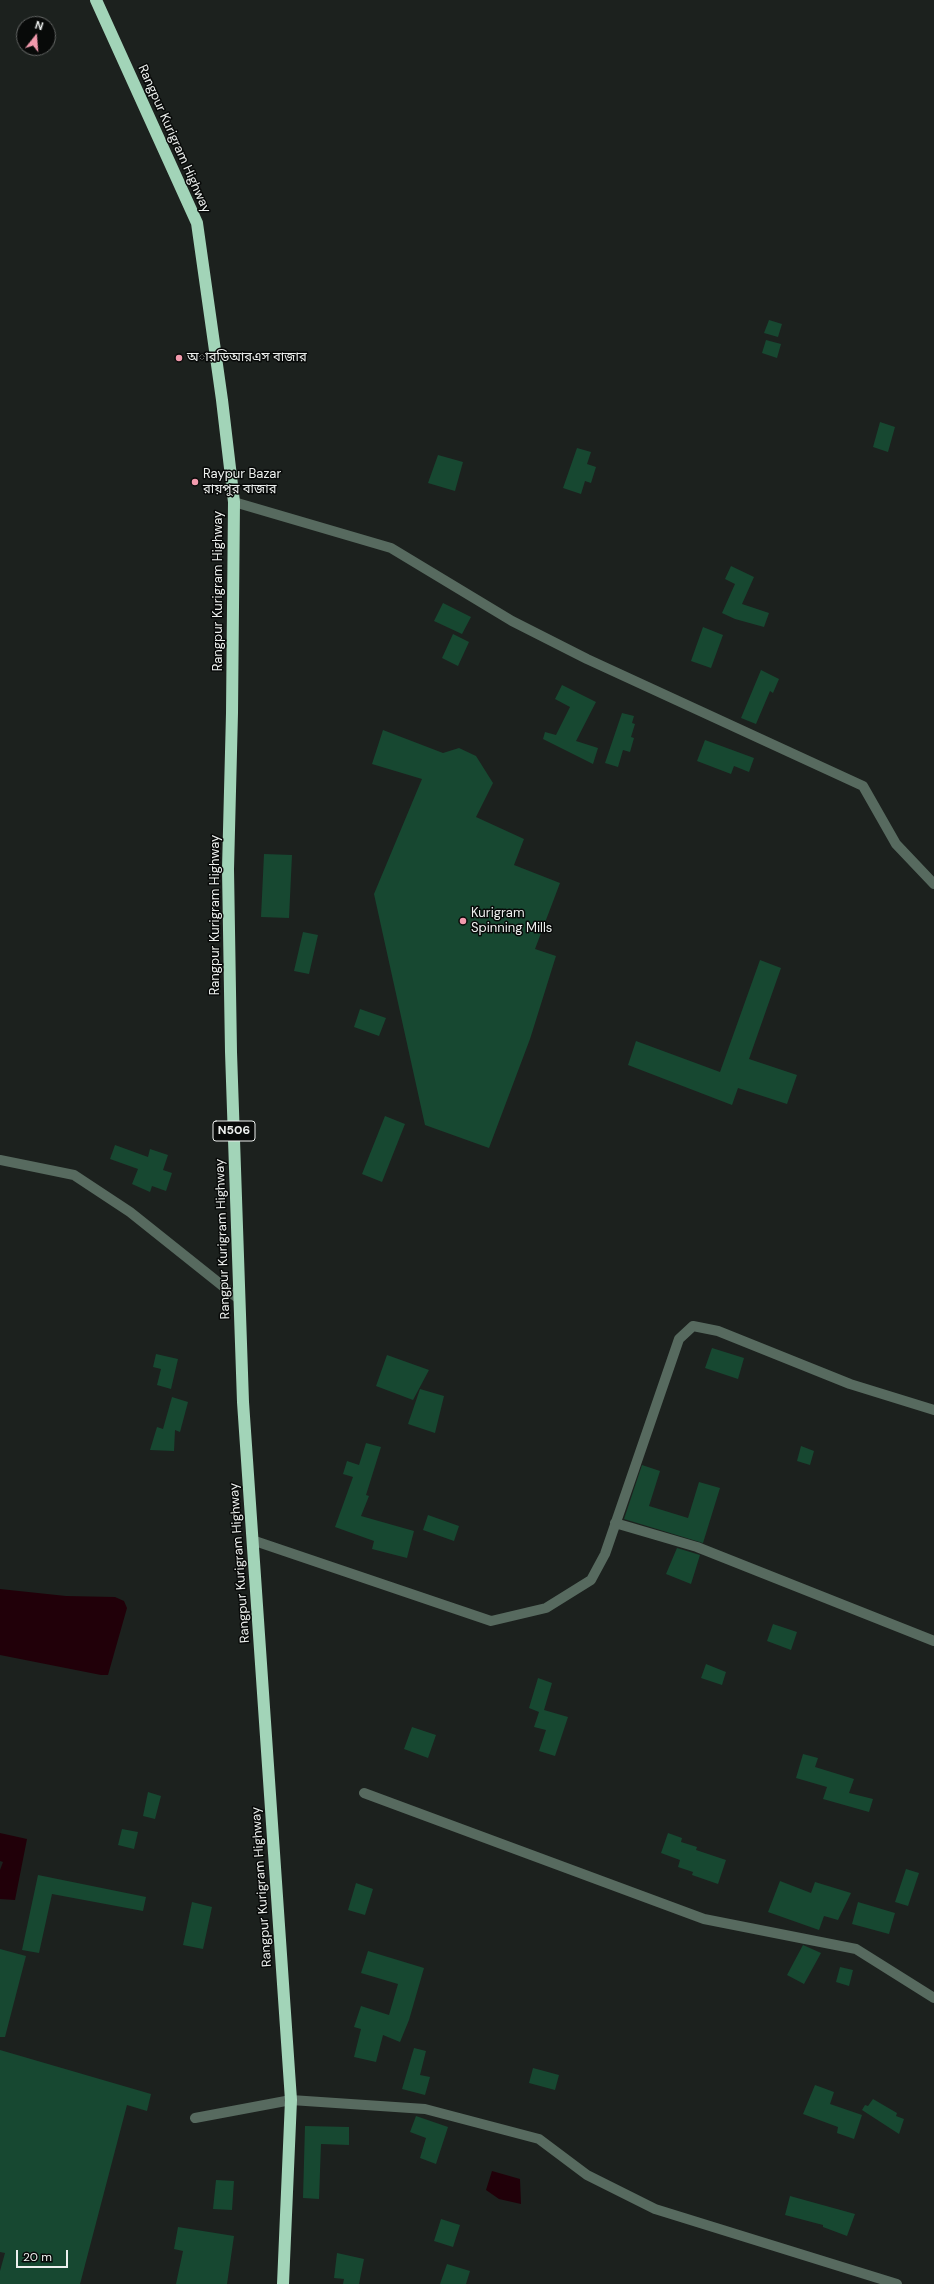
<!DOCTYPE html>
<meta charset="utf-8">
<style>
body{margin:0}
#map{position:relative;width:934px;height:2284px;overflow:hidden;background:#1c211e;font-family:"DM Sans",sans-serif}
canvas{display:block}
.north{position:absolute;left:16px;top:16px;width:40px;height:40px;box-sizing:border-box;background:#080a09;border:1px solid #646665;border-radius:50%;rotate:17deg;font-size:11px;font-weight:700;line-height:16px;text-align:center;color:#edf0ee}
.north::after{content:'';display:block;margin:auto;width:14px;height:18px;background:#f29aad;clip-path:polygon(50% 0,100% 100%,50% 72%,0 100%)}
.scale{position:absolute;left:16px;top:2250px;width:52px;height:18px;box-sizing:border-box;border:2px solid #edf0ee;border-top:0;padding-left:5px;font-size:12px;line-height:14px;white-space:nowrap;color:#edf0ee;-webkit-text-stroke:3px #080a09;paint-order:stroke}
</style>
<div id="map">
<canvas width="934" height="2284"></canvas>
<div class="north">N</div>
<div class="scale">20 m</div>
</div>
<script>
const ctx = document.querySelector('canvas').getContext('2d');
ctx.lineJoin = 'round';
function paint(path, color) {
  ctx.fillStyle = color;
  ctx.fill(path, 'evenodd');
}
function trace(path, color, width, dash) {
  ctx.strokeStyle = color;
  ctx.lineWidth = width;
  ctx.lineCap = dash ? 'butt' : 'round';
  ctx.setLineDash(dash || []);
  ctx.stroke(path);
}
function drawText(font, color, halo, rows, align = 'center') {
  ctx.font = font + ' "DM Sans","Noto Sans Bengali",sans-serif';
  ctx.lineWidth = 3;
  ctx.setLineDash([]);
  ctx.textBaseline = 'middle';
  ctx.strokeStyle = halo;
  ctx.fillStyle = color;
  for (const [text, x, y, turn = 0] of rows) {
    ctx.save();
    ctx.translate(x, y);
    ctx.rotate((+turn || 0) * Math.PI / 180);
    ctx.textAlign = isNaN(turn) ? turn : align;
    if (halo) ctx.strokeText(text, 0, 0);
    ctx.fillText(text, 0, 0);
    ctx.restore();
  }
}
paint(new Path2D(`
 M0 1589 66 1596 115 1597 124 1601 127 1608 108 1675H101L0 1655Z
 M0 1833 27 1839 15 1900 0 1899V1870L3 1862 0 1861Z
 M492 2171 520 2179 521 2204 499 2199 486 2190Z`), '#210009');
paint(new Path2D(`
 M769 320 782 324 778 337 764 333Z
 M766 340 781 344 777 358 762 353Z
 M880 422 895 427 888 452 873 447Z
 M577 448 591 452 587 464 596 467 591 483 585 481 581 494 563 488Z
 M438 455 463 462 455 491 428 483Z
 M731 566 754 577 742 604 769 613 764 627 735 619 722 613 735 584 725 579Z
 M443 603 471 617 462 634 434 621Z
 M703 627 723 635 711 668 691 661Z
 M453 634 469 642 458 666 442 658Z
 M761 670 779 679 773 693 770 691 756 724 741 718Z
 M562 685 596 702 576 741 598 748 593 764 543 739 545 732 556 735 570 707 555 699Z
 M622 713 634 716 632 723 635 724 631 737 634 738 630 752 623 750 618 767 605 763Z
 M383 730 443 753 459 748 476 756 493 783 476 817 524 839 514 865 560 883 535 949 556 956 530 1039 489 1148 425 1125 374 894 422 779 372 764Z
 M705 740 754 758 749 772 734 766 731 774 697 761Z
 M264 854 292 855 289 918 261 917Z
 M303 932 318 935 309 974 294 971Z
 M760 960 781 968 749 1059 797 1075 787 1104 738 1088 732 1105 628 1065 636 1041 720 1072Z
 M360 1009 386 1018 379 1036 354 1027Z
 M385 1116 405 1124 382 1182 362 1174Z
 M115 1145 148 1157 150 1149 168 1155 163 1170 172 1173 166 1191 152 1186 150 1192 132 1184 138 1169 110 1159Z
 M712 1348 744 1358 738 1379 705 1368Z
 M156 1354 178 1359 171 1389 157 1385 161 1369 153 1367Z
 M387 1355 429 1370 413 1400 376 1386Z
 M420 1389 444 1396 435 1433 408 1424Z
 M172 1397 188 1402 180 1432 175 1430 174 1451 150 1450 157 1427 163 1429Z
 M366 1443 381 1447 366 1495 369 1496 361 1516 414 1531 407 1558 372 1549 374 1541 335 1527 353 1477 343 1474 347 1461 359 1465Z
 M801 1446 814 1451 810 1465 797 1461Z
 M642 1465 660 1471 649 1506 688 1518 699 1482 720 1488 703 1543 624 1519Z
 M428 1515 459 1526 454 1541 423 1530Z
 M677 1548 700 1555 691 1584 666 1574Z
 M773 1624 797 1632 791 1650 767 1641Z
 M706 1664 726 1672 722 1685 701 1678Z
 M538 1678 552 1683 544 1710 568 1717 555 1756 539 1751 546 1730 534 1727 539 1712 529 1708Z
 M412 1727 436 1735 428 1758 404 1749Z
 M803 1754 818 1758 815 1767 854 1779 849 1793 873 1799 869 1812 823 1799 827 1787 796 1778Z
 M148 1792 161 1796 155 1819 143 1816Z
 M122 1829 138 1832 134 1849 118 1845Z
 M668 1833 682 1838 681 1842 697 1847 696 1850 726 1860 718 1884 692 1875 693 1872 678 1867 680 1860 661 1853Z
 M906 1869 919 1873 908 1906 895 1902Z
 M38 1875 146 1897 143 1911 52 1894 39 1953 22 1950Z
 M780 1881 811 1893 815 1882 851 1893 838 1920 824 1916 819 1930 768 1912Z
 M356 1883 373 1889 365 1915 348 1910Z
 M192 1902 212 1907 203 1949 183 1945Z
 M858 1902 895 1913 889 1934 852 1924Z
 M803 1945 821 1953 804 1984 787 1975Z
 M0 1949 26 1956 5 2037H0Z
 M368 1951 424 1968 409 2020 400 2042 383 2035 376 2062 354 2057 361 2029 354 2027 361 2006 389 2015 398 1984 361 1973Z
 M840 1967 853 1970 849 1986 836 1982Z
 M414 2048 426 2051 420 2075 430 2077 425 2095 402 2089Z
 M0 2050 151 2094 147 2111 127 2105 80 2284H0V2271L5 2253 0 2252Z
 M533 2068 559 2075 555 2090 529 2083Z
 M815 2085 834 2092 830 2104 862 2115 854 2139 837 2133 838 2127 803 2114Z
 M873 2099 897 2113 896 2116 904 2119 899 2134 862 2110 865 2105 868 2106Z
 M416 2116 448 2127 436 2164 420 2158 426 2138 410 2132Z
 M305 2126 349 2127V2145L321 2144 319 2199 303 2198Z
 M216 2180 234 2181 232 2210 213 2209Z
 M790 2196 855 2214 847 2236 823 2227V2225L785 2215Z
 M441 2219 460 2225 453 2247 434 2241Z
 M178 2227 234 2236 227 2284H176L183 2251 174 2249Z
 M337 2253 364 2259 359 2284H343L344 2279 334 2278Z
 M447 2264 470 2271 466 2284H440Z`), '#174831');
trace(new Path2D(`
 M234 502 391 548 512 621 587 659 863 786 896 844 934 884
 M0 1160 74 1175 130 1212 239 1299
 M615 1523 697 1547 934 1641
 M252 1540 491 1621 546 1608 591 1580 605 1554 679 1339 693 1326 718 1331 850 1384 934 1410
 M364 1793 704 1919 856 1949 934 1998
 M195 2118 291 2100 425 2109 539 2139 587 2175 655 2209 897 2284`), '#576a5f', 10);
trace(new Path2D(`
 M96 0 197 223 222 400 234 502 232 713 228 869 231 1052 243 1402 291 2100 283 2284`), '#a2d4b8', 12);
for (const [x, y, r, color] of [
 [179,358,4,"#f29aad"],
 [195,482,4,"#f29aad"],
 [463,921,4,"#f29aad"]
]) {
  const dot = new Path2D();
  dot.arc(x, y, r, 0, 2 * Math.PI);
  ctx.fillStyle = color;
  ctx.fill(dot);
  trace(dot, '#080a09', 1.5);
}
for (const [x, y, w] of [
 [234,1131,42]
]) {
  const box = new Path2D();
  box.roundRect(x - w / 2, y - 10, w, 20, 3);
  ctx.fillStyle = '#080a09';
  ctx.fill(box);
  trace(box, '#edf0ee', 1);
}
drawText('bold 12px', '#edf0ee', null, [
 ["N506",234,1131]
]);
drawText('13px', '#edf0ee', '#080a09', [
 ["Rangpur Kurigram Highway",174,139,66],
 ["Rangpur Kurigram Highway",219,591,-90],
 ["Rangpur Kurigram Highway",216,915,-90],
 ["Rangpur Kurigram Highway",223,1239,-92],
 ["Rangpur Kurigram Highway",240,1563,-94],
 ["Rangpur Kurigram Highway",262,1887,-94]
]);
drawText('13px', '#edf0ee', '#080a09', [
 ["অারডিআরএস বাজার",187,358],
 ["Raypur Bazar",203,475],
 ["রায়পুর বাজার",203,490],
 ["Kurigram",471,914],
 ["Spinning Mills",471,929]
], 'left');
</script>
